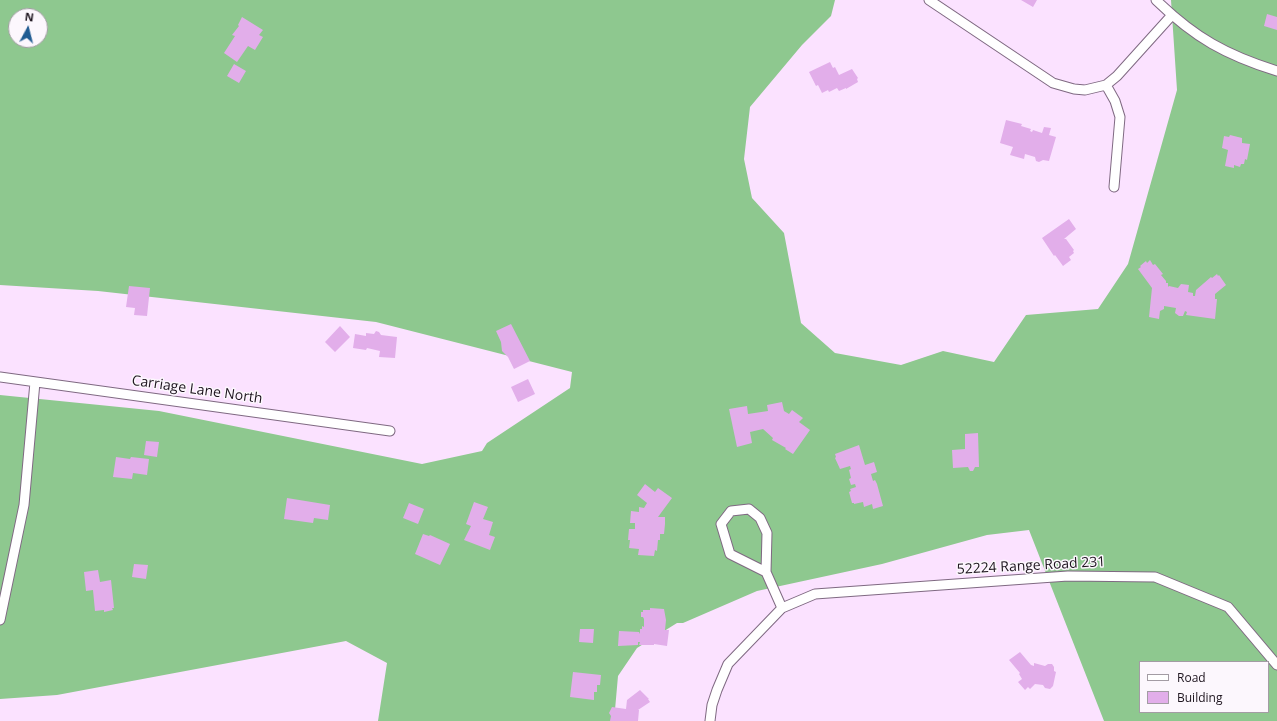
<!DOCTYPE html>
<style>
body{margin:0}
#map{position:relative;width:1277px;height:721px;overflow:hidden;background:#fbe2ff;font-family:"Open Sans",sans-serif}
canvas{display:block}
.legend{position:absolute;left:1139px;top:661px;width:130px;height:52px;box-sizing:border-box;background:#fcf7fd;border:1px solid #a39ca4;margin:0;padding:5px 7px;list-style:none;font-size:12px;color:#1d141e}
.legend li{display:flex;align-items:center;gap:8px;height:20px}
.legend b{width:20px;border:1px solid #a39ca4}
.north{position:absolute;left:8px;top:8px;width:40px;height:40px;box-sizing:border-box;background:#fcf7fd;border:1px solid #a39ca4;border-radius:50%;rotate:7deg;font-size:11px;font-weight:700;line-height:16px;text-align:center;color:#1d141e}
.north::after{content:'';display:block;margin:auto;width:14px;height:18px;background:#205b92;clip-path:polygon(50% 0,100% 100%,50% 72%,0 100%)}
</style>
<div id="map">
<canvas width="1277" height="721"></canvas>
<ul class="legend">
<li><b style="height:5px;background:#fff"></b>Road</li>
<li><b style="height:11px;background:#e2aeea"></b>Building</li>
</ul>
<div class="north">N</div>
</div>
<script>
const ctx = document.querySelector('canvas').getContext('2d');
ctx.lineJoin = 'round';
function paint(path, color) {
  ctx.fillStyle = color;
  ctx.fill(path, 'evenodd');
}
function trace(path, color, width, dash) {
  ctx.strokeStyle = color;
  ctx.lineWidth = width;
  ctx.lineCap = dash ? 'butt' : 'round';
  ctx.setLineDash(dash || []);
  ctx.stroke(path);
}
function drawText(font, color, halo, rows, align = 'center') {
  ctx.font = font + ' "Open Sans",sans-serif';
  ctx.lineWidth = 3;
  ctx.setLineDash([]);
  ctx.textBaseline = 'middle';
  ctx.strokeStyle = halo;
  ctx.fillStyle = color;
  for (const [text, x, y, turn = 0] of rows) {
    ctx.save();
    ctx.translate(x, y);
    ctx.rotate((+turn || 0) * Math.PI / 180);
    ctx.textAlign = isNaN(turn) ? turn : align;
    if (halo) ctx.strokeText(text, 0, 0);
    ctx.fillText(text, 0, 0);
    ctx.restore();
  }
}
paint(new Path2D(`
 M0 0H835L831 16 802 45 750 107 744 159 752 198 784 233 801 323 835 353 901 365 943 351 994 362 1026 315 1098 309 1128 264 1177 90 1171 0H1277V721H1104L1029 530 987 535 882 564 757 591 683 623H677L637 648 618 676 614 721H378L387 663 346 641 57 695 0 699V395L159 411 422 464 482 451 487 443 570 388 572 372 376 322 98 291 0 285ZM16 16H40V40H16ZM1140 662H1268V712H1140Z`), '#8ec88f');
paint(new Path2D(`
 M1021 0H1037L1033 7Z
 M1267 14 1277 17V30L1264 26Z
 M242 17 263 30 259 35 263 37 255 50 248 46 237 62 224 53 235 36 232 35 239 26 238 25Z
 M830 62 833 68 835 67 839 75 852 69 858 78 857 79 858 82 846 89V88L839 91 837 88 829 92 828 90 822 93 818 85 816 86 809 72Z
 M234 64 246 71 239 83 227 76Z
 M1006 120 1022 124 1021 126 1031 129 1030 131 1032 132 1033 130 1042 133 1044 127 1051 128 1049 135 1056 137 1049 161 1043 160 1039 162 1036 161 1035 157 1025 154 1024 159 1010 155 1013 147 1000 143Z
 M1230 135 1242 138V143L1250 144 1247 160 1245 159 1244 164H1241L1240 167 1234 165V168L1225 166 1228 150 1222 148 1224 136 1229 137Z
 M1069 219 1076 229 1064 239H1066L1074 250 1073 251 1074 253 1069 257 1071 260 1063 266 1055 255 1054 256 1042 238Z
 M1150 260 1153 265 1155 264 1163 274 1161 275 1166 281V283H1168V287L1169 286 1178 288 1181 284 1189 285 1188 292 1193 293V296H1195L1196 290 1211 277 1212 278 1217 274 1218 276 1219 275 1226 285 1215 294V299H1217L1215 319 1186 315 1187 312 1185 311 1183 316H1179L1175 313 1176 308 1164 306V309L1160 311 1159 319 1149 317 1152 288 1138 269 1141 267 1140 266 1146 261 1147 263Z
 M129 286 150 288 147 316 134 315 135 308 126 307Z
 M511 324 530 361 514 369 508 357 502 351 501 342 496 331Z
 M340 326 350 337 335 352 325 342Z
 M376 331 379 332 381 335 397 337 395 358 379 357 380 351 367 348 366 350 353 348 355 334 366 336V333L374 334Z
 M528 379 535 394 518 402 511 387Z
 M782 402 784 411 789 414 792 410 803 418 799 422 810 430 793 454 785 449 786 448 772 440 773 438 763 429 750 432 752 443 737 447 729 409 747 406 748 414 768 411 767 405Z
 M978 433 979 467H975L973 471H970L968 467 953 468 952 450 965 449V434Z
 M146 441 159 442 157 457 144 455Z
 M859 445 865 465 874 462 877 472 871 474 873 481 875 480 877 484 883 506 873 509 872 504 864 507 863 502 854 504V503H852L849 492 851 491 850 489 856 487 855 484 851 485 849 479 851 478 849 470 851 469 850 466 840 469 835 458 836 457 835 454Z
 M116 457 130 459 131 457 149 459 147 475 133 473 132 479 113 477Z
 M645 484 655 492 658 488 672 498 658 517H665V524L664 534H660V540H658L657 551 655 550 654 556 638 555 639 549 629 548 630 540H628L629 529H635V523H630L631 511 639 512V507L644 508 647 503 637 495Z
 M287 498 330 505 328 520 314 518 313 523 284 519Z
 M474 502 488 507 483 519 493 522 489 535 495 537 490 550 464 540 471 526 466 524Z
 M409 503 424 509 418 524 403 518Z
 M423 534 429 536 430 535 450 544 440 565 415 554Z
 M134 564 148 565 146 579 132 577Z
 M98 570 100 582 111 580 114 608H112L113 610 104 612V610L95 611 93 590 86 591 84 572Z
 M650 608 664 609 666 620 665 630H669L667 646 654 644V645H639L640 642H638V645L618 646 619 631 639 632 640 634V629H642V626L644 627V619L643 617H641V612H643V610H650Z
 M580 629H594L593 643 579 642Z
 M1020 652 1031 665 1034 666V663L1045 666 1048 664H1052L1054 667V671L1056 672 1053 686 1050 689 1045 688 1043 685 1035 684 1030 689 1028 687 1025 690 1018 682 1022 679 1019 674 1020 673 1009 660Z
 M573 672 601 675 600 685H597V692H594V700L570 697Z
 M640 690 649 699H648L650 702 638 710H639L638 721H610L611 716 609 713 612 707 626 709 627 700Z`), '#e2aeea');
const minor = new Path2D(`
 M929 0 1053 83 1074 89 1085 90 1106 85 1117 76 1172 15
 M1156 0C1195 38 1226 55 1277 71
 M1106 85 1115 101 1120 117 1114 187
 M0 377 390 431
 M766 572 730 554 721 524 731 511 749 509 760 518 767 533 766 572 782 608
 M0 620 24 505 35 382
 M710 721 712 705 717 690 728 664 782 608 815 594 1068 576 1155 577 1228 607 1277 665`);
trace(minor, '#7f6982', 11);
trace(minor, '#fff', 9);
drawText('14px', '#1d141e', '#fcf7fd', [
 ["Carriage Lane North",197,390,8],
 ["52224 Range Road 231",1031,566,-3]
]);
</script>
